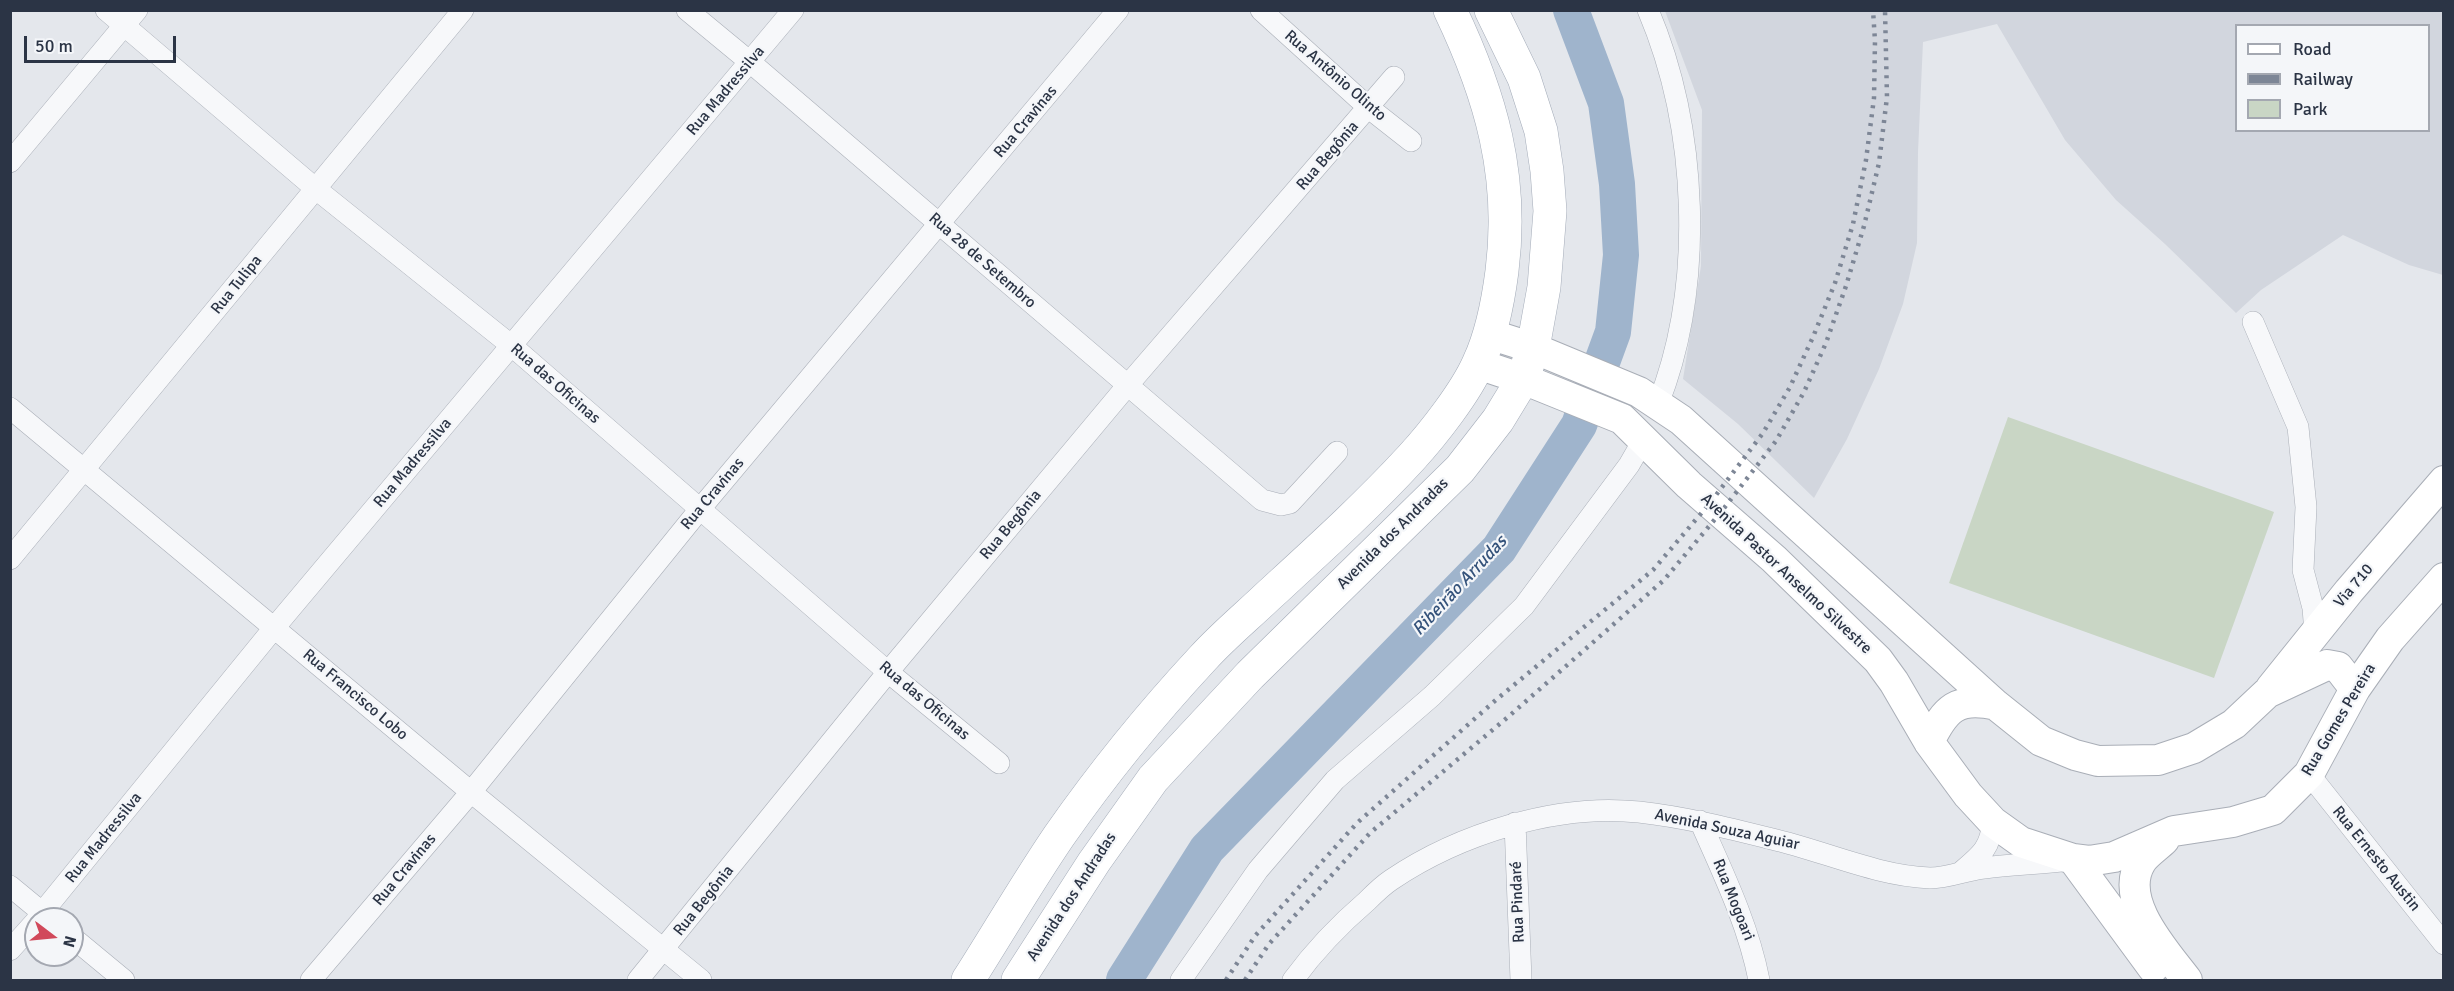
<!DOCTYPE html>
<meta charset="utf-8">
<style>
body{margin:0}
#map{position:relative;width:2454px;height:991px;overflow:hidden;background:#e4e7ec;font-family:Signika,sans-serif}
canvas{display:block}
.frame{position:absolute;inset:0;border:12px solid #2b3445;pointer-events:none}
.legend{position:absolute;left:2235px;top:24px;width:195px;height:108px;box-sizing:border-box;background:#f4f6f9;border:2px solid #a4a8b1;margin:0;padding:8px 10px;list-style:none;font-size:18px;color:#2b3445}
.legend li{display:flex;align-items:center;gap:12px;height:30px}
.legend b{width:30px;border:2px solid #a4a8b1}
.north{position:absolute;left:24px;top:907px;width:60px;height:60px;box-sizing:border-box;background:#f4f6f9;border:2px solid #a4a8b1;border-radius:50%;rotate:106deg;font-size:16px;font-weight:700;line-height:24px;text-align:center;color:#2b3445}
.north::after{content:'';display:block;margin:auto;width:21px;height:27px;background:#d1495b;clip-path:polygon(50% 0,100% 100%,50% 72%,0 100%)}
.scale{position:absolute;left:24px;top:36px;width:152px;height:27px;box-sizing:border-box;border:3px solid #2b3445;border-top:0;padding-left:8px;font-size:18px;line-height:21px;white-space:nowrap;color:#2b3445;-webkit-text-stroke:4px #f4f6f9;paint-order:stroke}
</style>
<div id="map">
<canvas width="2454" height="991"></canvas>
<div class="frame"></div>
<ul class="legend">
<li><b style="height:8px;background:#fff"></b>Road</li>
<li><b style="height:8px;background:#7d8696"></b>Railway</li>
<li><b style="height:16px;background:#c9d6c5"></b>Park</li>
</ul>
<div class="north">N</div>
<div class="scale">50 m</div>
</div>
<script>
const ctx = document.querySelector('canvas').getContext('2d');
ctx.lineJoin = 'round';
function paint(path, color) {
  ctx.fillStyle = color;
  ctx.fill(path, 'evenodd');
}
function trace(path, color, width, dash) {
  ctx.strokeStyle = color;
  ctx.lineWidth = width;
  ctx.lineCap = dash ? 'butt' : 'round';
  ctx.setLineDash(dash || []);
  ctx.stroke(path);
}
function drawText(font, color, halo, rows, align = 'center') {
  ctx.font = font + ' Signika,sans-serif';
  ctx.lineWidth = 4.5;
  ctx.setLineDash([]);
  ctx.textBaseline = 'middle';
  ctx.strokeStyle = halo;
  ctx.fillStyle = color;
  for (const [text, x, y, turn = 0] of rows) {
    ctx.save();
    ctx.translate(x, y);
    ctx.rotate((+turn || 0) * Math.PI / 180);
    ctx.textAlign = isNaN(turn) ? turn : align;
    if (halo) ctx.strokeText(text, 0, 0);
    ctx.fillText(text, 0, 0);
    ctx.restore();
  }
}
paint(new Path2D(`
 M1665 11H2443V275L2409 265 2343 235 2261 290 2236 313 2165 244 2116 200 2065 140 1997 24 1923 42 1918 152 1917 243 1903 304 1879 369 1847 439 1814 498 1738 424 1683 379 1701 266 1702 110ZM2236 26H2428V130H2236Z`), '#d2d6de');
paint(new Path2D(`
 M2008 417 2274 512 2214 678 1949 583Z`), '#c9d6c5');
trace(new Path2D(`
 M1124 980 1207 849 1499 549 1579 425 1613 332 1621 255 1617 184 1606 103 1571 10`), '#9fb4cc', 36);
const street = new Path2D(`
 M106 10 316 189 512 346 888 672 999 763
 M687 10 750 62 1262 500 1281 505 1290 503 1337 452
 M1261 10 1369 108 1411 141
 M1648 10C1698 128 1705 285 1658 404
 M10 162 137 10
 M2253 322 2298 427 2306 507 2303 570 2313 608 2315 633
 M10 408 471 792 701 980
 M10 559 463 10
 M2309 774 2444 944
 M1700 821C1723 873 1748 924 1759 980
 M1515 823 1521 980
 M1961 872C1981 855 1990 849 1993 822
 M10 886 50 919
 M37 919 274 628 793 10
 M72 937 124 980
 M10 950 36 921
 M311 980 471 792 700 509 1118 10
 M638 980 888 672 1127 386 1394 77
 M1181 980 1258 870 1335 780 1432 696 1524 606 1629 465 1644 439
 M1293 980C1315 950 1339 925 1367 901 1374 894 1382 886 1391 880 1459 834 1557 803 1639 812 1684 817 1728 828 1772 839 1824 851 1877 876 1930 878 1949 878 1966 870 1984 868 2012 864 2041 864 2069 860`);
const secondary = new Path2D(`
 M1489 334 1533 348 1639 392 1681 420 1996 705 2041 741 2075 755 2098 761 2158 760 2194 748 2234 724 2267 693 2327 665 2338 667 2355 689
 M1478 364 1523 379 1622 419 1689 485 1774 559 1878 660 1894 682 1929 742 1968 795 1993 822 2021 842 2073 859 2089 861 2114 857 2174 831 2233 822 2273 810 2309 774 2355 689 2390 639 2444 578
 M2271 688 2349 591 2444 481
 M1929 742C1945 709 1957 696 1996 705
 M2164 840C2157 847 2146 854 2141 862 2117 900 2166 952 2187 980
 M2073 859 2153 968`);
const primary = new Path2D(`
 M968 980C998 933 1027 883 1059 836 1103 773 1151 714 1203 658 1223 636 1246 617 1267 597 1316 552 1366 507 1411 458 1433 434 1466 392 1479 362 1492 334 1498 302 1502 271 1514 176 1491 96 1450 10
 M1018 980 1094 862 1153 779 1250 675 1460 469 1498 420 1523 379 1533 348 1544 287 1550 211 1547 171 1541 131 1524 78 1491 10`);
trace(street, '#a9aeb7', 22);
trace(secondary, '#a9aeb7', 32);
trace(primary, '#a3abb8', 34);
trace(street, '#f7f8fa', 21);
trace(secondary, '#fff', 30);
trace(primary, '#fff', 33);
trace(new Path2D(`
 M1226 980 1255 936 1357 823 1497 699 1653 570 1710 503 1763 433 1790 387 1813 337 1835 283 1853 224 1866 160 1874 98 1875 41 1873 10
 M1245 980 1269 944 1370 833 1508 717 1664 580 1721 512 1776 441 1804 392 1826 343 1846 286 1864 226 1879 163 1887 97 1885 10`), '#7d8696', 4.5, [3, 6]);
drawText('16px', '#2b3445', '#f4f6f9', [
 ["Rua Antônio Olinto",1335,76,41],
 ["Rua Madressilva",726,91,-50],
 ["Rua Cravinas",1026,122,-50],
 ["Rua Begônia",1328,156,-49],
 ["Rua 28 de Setembro",982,261,41],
 ["Rua Tulipa",237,285,-51],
 ["Rua das Oficinas",555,384,41],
 ["Rua Madressilva",413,463,-50],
 ["Rua Cravinas",713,494,-50],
 ["Rua Begônia",1011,525,-50],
 ["Avenida dos Andradas",1393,534,-45],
 ["Avenida Pastor Anselmo Silvestre",1786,574,43],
 ["Via 710",2354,586,-50],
 ["Rua Francisco Lobo",355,695,40],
 ["Rua das Oficinas",924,701,40],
 ["Rua Gomes Pereira",2339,720,-59],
 ["Avenida Souza Aguiar",1727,830,12],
 ["Rua Madressilva",104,838,-51],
 ["Rua Ernesto Austin",2376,859,51],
 ["Rua Cravinas",405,870,-50],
 ["Avenida dos Andradas",1072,897,-57],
 ["Rua Mogoari",1733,900,68],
 ["Rua Begônia",704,901,-51],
 ["Rua Pindaré",1518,902,-92]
]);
drawText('italic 18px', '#34527a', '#f4f6f9', [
 ["Ribeirão Arrudas",1460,586,-47]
]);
</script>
